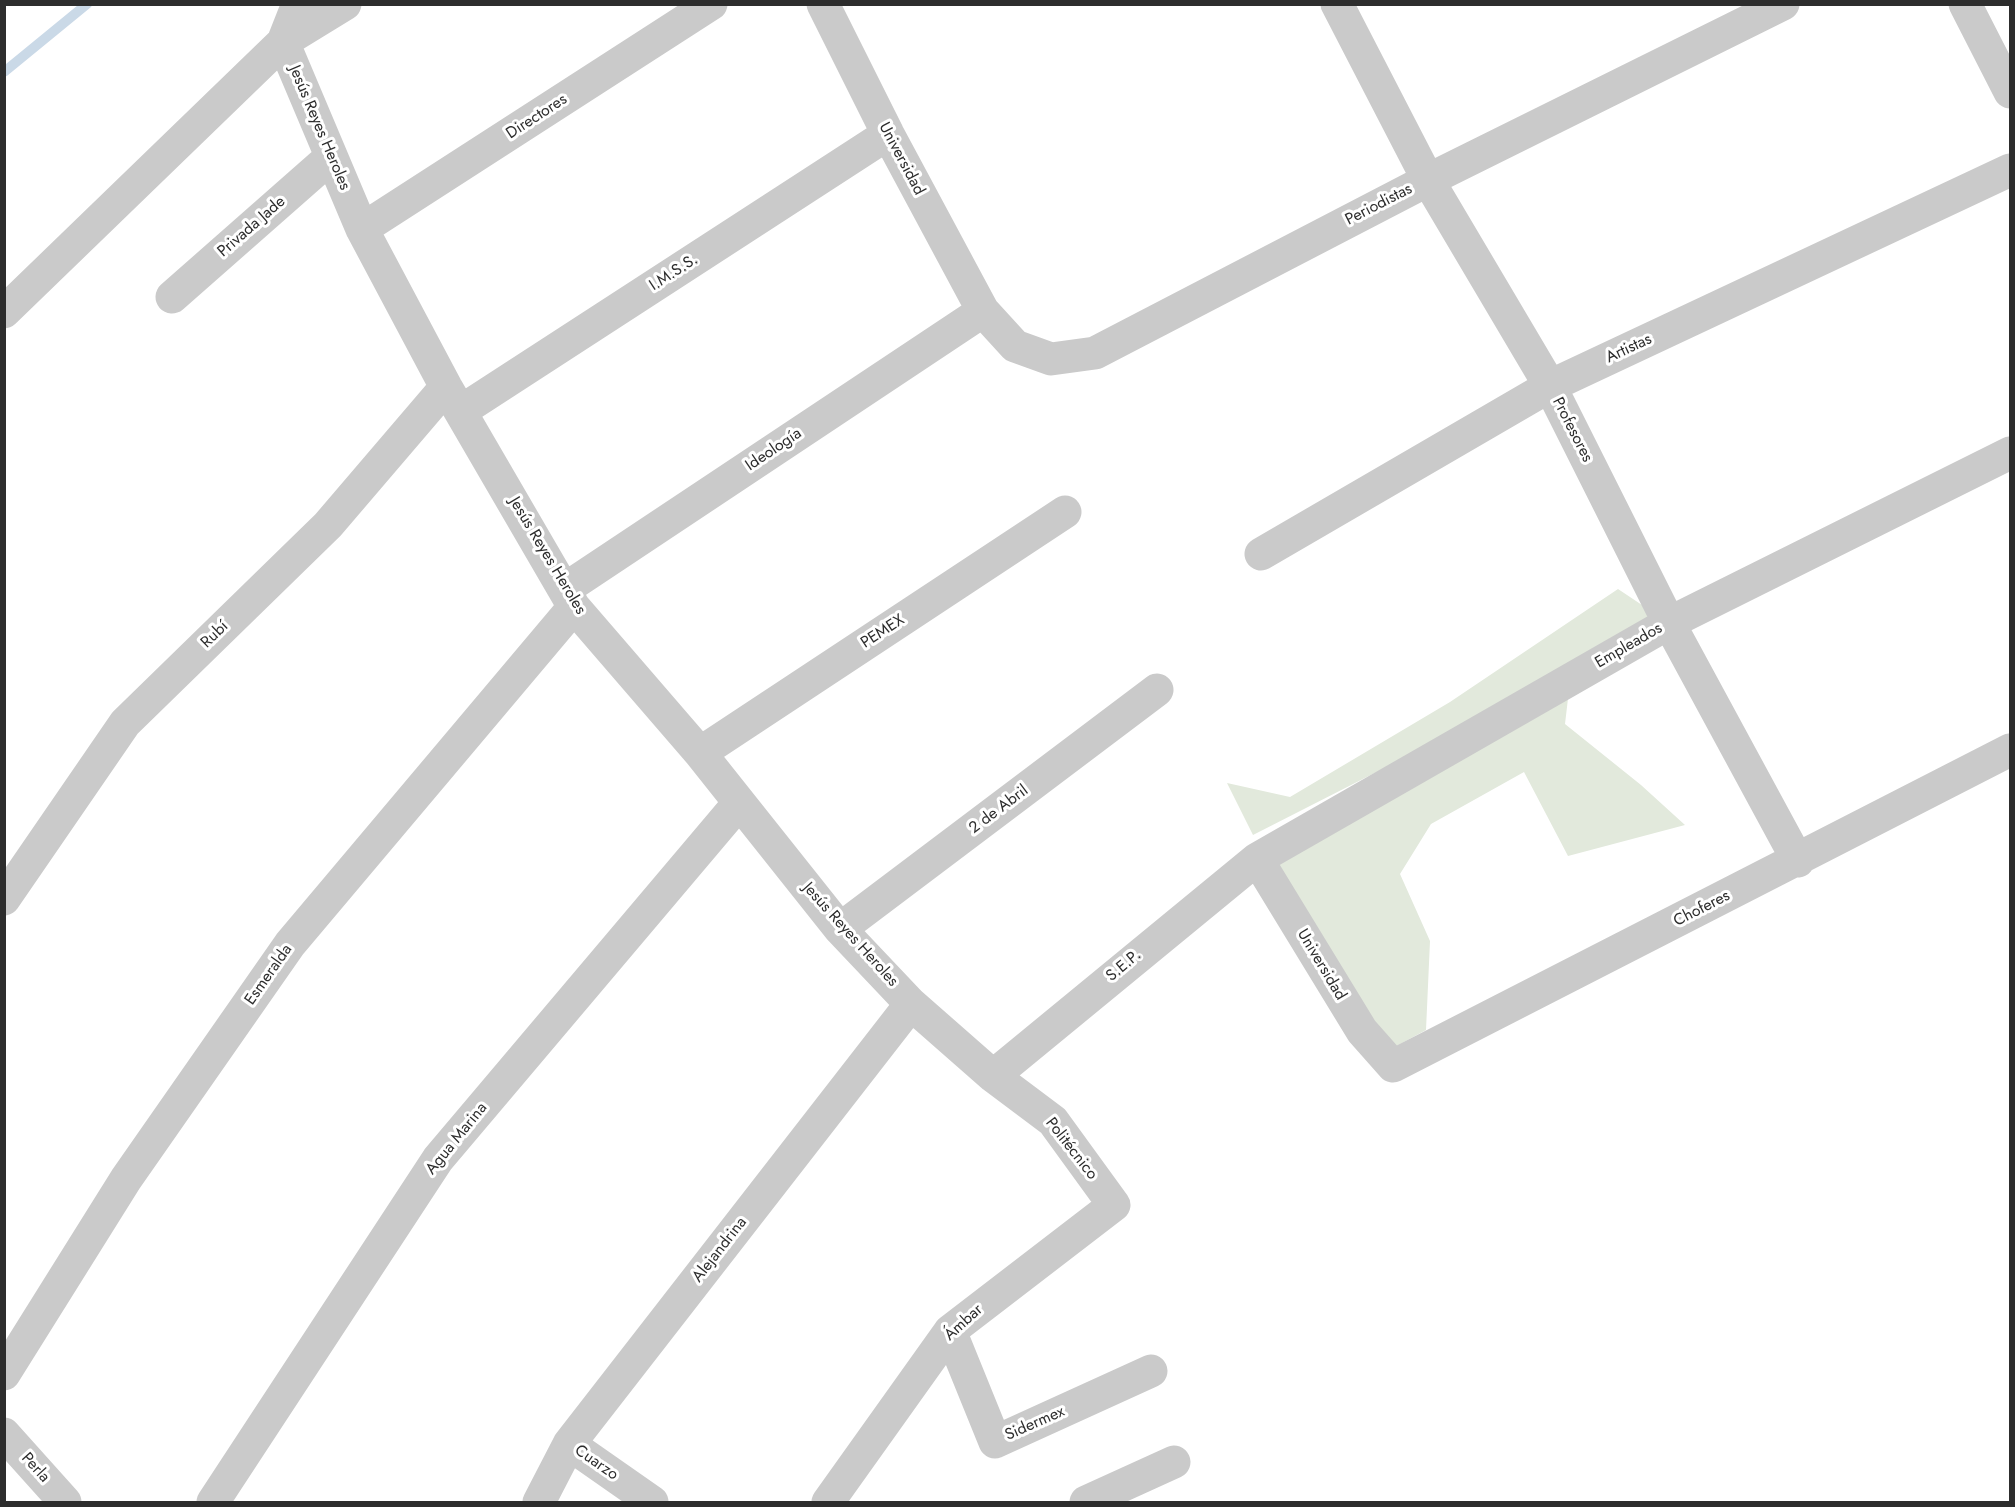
<!DOCTYPE html>
<meta charset="utf-8">
<style>
body{margin:0}
#map{position:relative;width:2015px;height:1507px;overflow:hidden;background:#fff;font-family:Jost,sans-serif}
canvas{display:block}
.frame{position:absolute;inset:0;border:6px solid #2d2d2d;pointer-events:none}
</style>
<div id="map">
<canvas width="2015" height="1507"></canvas>
<div class="frame"></div>
</div>
<script>
const ctx = document.querySelector('canvas').getContext('2d');
ctx.lineJoin = 'round';
function paint(path, color) {
  ctx.fillStyle = color;
  ctx.fill(path, 'evenodd');
}
function trace(path, color, width, dash) {
  ctx.strokeStyle = color;
  ctx.lineWidth = width;
  ctx.lineCap = dash ? 'butt' : 'round';
  ctx.setLineDash(dash || []);
  ctx.stroke(path);
}
function drawText(font, color, halo, rows, align = 'center') {
  ctx.font = font + ' Jost,sans-serif';
  ctx.lineWidth = 6;
  ctx.setLineDash([]);
  ctx.textBaseline = 'middle';
  ctx.strokeStyle = halo;
  ctx.fillStyle = color;
  for (const [text, x, y, turn = 0] of rows) {
    ctx.save();
    ctx.translate(x, y);
    ctx.rotate((+turn || 0) * Math.PI / 180);
    ctx.textAlign = isNaN(turn) ? turn : align;
    if (halo) ctx.strokeText(text, 0, 0);
    ctx.fillText(text, 0, 0);
    ctx.restore();
  }
}
paint(new Path2D(`
 M1618 589 1669 623 1253 835 1227 783 1290 797 1450 702Z
 M1569 690 1565 724 1641 785 1685 825 1568 856 1524 772 1431 824 1400 874 1430 941 1426 1030 1391 1049 1257 859Z`), '#e2e9dc');
trace(new Path2D(`
 M4 72 87 4`), '#cad9e7', 10);
trace(new Path2D(`
 M823 4 888 134 983 311 1015 346 1051 359 1095 353 1428 180 1783 4
 M1337 4 1428 180 1550 386 1669 623 1798 861
 M1965 4 2010 92
 M283 42 362 229 446 387 574 607 700 753 840 929 911 1004 993 1076 1053 1121 1114 1205 950 1331 828 1502
 M283 42 345 4
 M362 229 711 4
 M172 297 331 157
 M4 312 283 42 298 4
 M461 411 888 134
 M1261 554 1550 386 2010 170
 M565 589 983 311
 M700 753 1065 512
 M1257 859 1362 1031 1393 1066 2010 750
 M4 899 125 723 328 525 446 387
 M840 929 1157 690
 M993 1076 1257 859 1669 623 2010 453
 M950 1331 995 1442 1151 1371
 M4 1374 126 1179 290 944 574 607
 M4 1434 65 1502
 M569 1444 652 1502
 M213 1502 438 1159 739 803
 M539 1502 569 1444 911 1004
 M1086 1502 1174 1462`), '#cacaca', 33);
drawText('16px', '#2d2d2d', '#fff', [
 ["Directores",537,117,-33],
 ["Jesús Reyes Heroles",319,128,67],
 ["Universidad",901,159,62],
 ["Periodistas",1379,205,-27],
 ["Privada Jade",252,227,-41],
 ["I.M.S.S.",674,273,-33],
 ["Artistas",1629,349,-25],
 ["Profesores",1572,430,63],
 ["Ideología",774,450,-34],
 ["Jesús Reyes Heroles",547,556,59],
 ["PEMEX",883,632,-33],
 ["Rubí",215,635,-44],
 ["Empleados",1629,646,-30],
 ["2 de Abril",999,810,-37],
 ["Choferes",1702,909,-27],
 ["Jesús Reyes Heroles",850,935,48],
 ["Universidad",1321,965,59],
 ["S.E.P.",1124,966,-40],
 ["Esmeralda",269,975,-55],
 ["Agua Marina",457,1139,-51],
 ["Politécnico",1071,1149,52],
 ["Alejandrina",720,1250,-52],
 ["Ámbar",964,1323,-42],
 ["Sidermex",1035,1424,-24],
 ["Cuarzo",596,1463,35],
 ["Perla",35,1468,48]
]);
</script>
